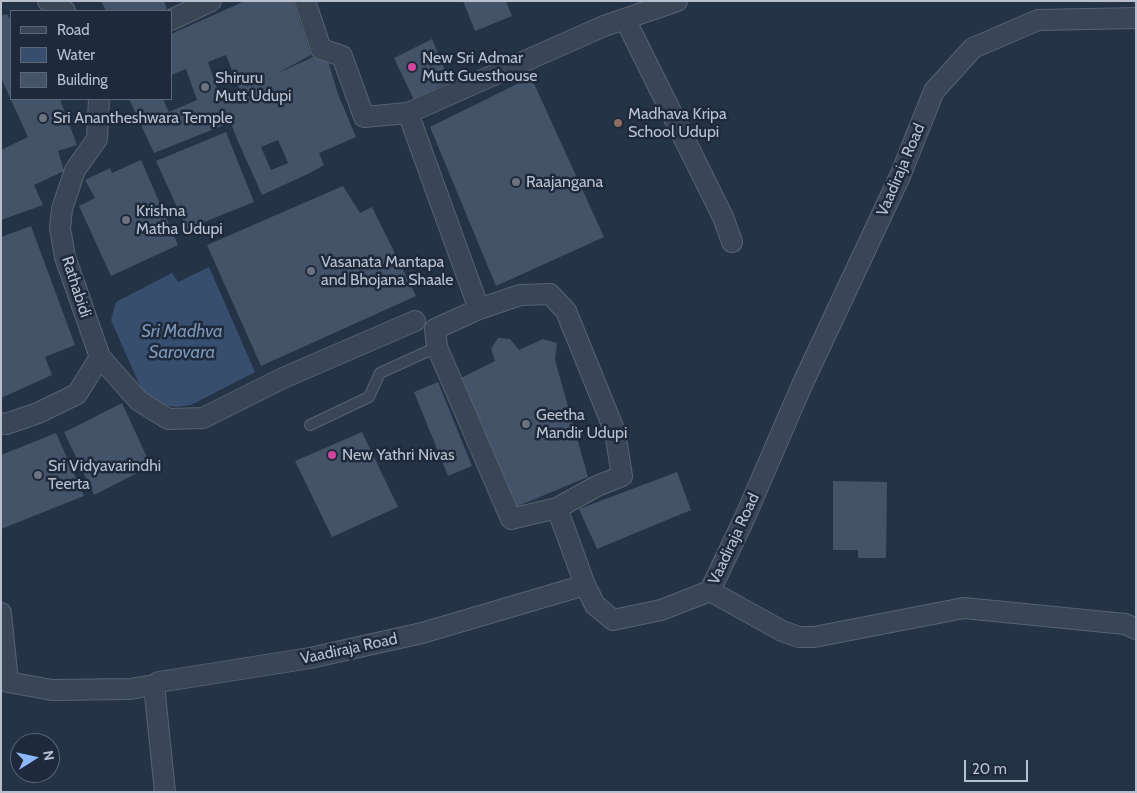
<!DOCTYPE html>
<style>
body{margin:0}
#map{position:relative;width:1137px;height:793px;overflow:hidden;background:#253346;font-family:Cabin,sans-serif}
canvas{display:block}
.frame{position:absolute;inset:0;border:2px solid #b8c0ce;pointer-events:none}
.legend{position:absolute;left:10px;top:10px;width:162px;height:90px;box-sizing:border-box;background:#1e2a3b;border:1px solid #5c6676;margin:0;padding:6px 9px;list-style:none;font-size:15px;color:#b8c0ce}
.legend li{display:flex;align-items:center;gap:10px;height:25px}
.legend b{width:25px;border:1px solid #5c6676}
.north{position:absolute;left:10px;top:733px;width:50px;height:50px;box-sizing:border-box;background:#1e2a3b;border:1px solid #5c6676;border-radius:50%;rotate:80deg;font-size:14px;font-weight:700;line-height:20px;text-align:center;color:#b8c0ce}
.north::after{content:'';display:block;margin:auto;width:18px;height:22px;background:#8cb8ff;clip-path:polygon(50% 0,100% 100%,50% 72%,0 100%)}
.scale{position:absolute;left:964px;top:760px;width:64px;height:22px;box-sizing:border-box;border:2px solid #b8c0ce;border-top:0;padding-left:6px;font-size:15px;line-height:18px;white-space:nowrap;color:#b8c0ce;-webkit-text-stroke:4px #1e2a3b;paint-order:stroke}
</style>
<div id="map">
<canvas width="1137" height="793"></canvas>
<div class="frame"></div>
<ul class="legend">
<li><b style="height:6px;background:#3a4555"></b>Road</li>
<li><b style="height:14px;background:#374e6e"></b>Water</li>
<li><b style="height:14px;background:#445368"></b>Building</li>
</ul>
<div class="north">N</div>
<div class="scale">20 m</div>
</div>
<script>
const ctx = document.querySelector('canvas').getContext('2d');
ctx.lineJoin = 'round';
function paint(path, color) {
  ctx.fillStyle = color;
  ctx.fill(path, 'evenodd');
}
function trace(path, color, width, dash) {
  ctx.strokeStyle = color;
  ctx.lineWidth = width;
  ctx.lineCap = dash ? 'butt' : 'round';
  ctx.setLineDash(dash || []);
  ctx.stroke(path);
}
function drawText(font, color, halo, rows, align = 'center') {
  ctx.font = font + ' Cabin,sans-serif';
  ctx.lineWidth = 5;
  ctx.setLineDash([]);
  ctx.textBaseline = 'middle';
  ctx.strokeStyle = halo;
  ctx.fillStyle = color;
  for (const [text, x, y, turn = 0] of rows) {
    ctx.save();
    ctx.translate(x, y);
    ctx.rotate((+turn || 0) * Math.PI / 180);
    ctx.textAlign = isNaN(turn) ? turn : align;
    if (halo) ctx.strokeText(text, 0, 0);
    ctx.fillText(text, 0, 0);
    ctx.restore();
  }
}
paint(new Path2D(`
 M209 267 255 372 191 405 177 407 162 405 143 393 111 320 116 302 172 273 178 282Z`), '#374e6e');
paint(new Path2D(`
 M101 1H164L167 9 160 11H106Z
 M245 1H293L311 55 276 74 313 57 328 61 338 94 356 137 319 153 324 165 308 174 262 195 237 139 226 111 229 123 154 153 129 99H163L169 112 197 100 186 69 171 75V34ZM226 55 240 91 221 100 208 62ZM278 140 288 163 271 170 261 147Z
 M463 1H506L512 16 475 31Z
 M7 14 11 22V99H60L77 145 58 151 64 171 34 185 43 205 1 220V150L28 137 1 78V16Z
 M432 39 450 81 414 100 394 58Z
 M531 77 604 237 496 286 430 127Z
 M226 132 254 202 187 229 156 161Z
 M141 160 178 245 111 276 79 206 95 198 85 180 110 168 112 173Z
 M343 186 360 213 372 207 416 296 261 366 207 245Z
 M31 226 75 345 45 357 52 375 1 398V237Z
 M498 338 510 339 519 350 543 339 557 343 555 360 588 477 513 508 461 378 495 361 491 349Z
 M438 382 472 466 448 476 414 392Z
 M122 403 151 466 94 495 64 432 71 429Z
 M362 432 398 507 332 537 295 461Z
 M56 433 84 496 1 529V455Z
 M677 472 691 510 597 549 579 509Z
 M833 481 887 482 886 558H858V550H833Z`), '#445368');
const lane = new Path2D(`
 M310 425 369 397 380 373 437 347`);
const street = new Path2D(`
 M48 1 65 11
 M305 1 321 49 342 56 364 117 408 113
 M625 19 723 217 732 242
 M171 20 211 1
 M479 309 408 113 604 26 677 1
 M100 357 139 401 168 419 203 418 283 378 415 321
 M1 423 6 424 38 413 77 394 100 357 65 257 60 228 62 209 75 170 97 139 99 99
 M557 508 511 519 437 347 435 329 479 309 520 295 550 294 566 311 615 432 622 476 597 486 557 508 585 585
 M710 591 782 631 799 637H814L964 608 1125 624 1136 629
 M1 613 8 682
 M8 682 52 690 130 689 154 685 159 682 310 658 422 633 585 585 595 605 613 620 661 610 710 591 745 517 802 385 900 176 934 91 973 48 1038 20 1136 18
 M154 685 165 792`);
trace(lane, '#586372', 12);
trace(street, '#586372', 22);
trace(lane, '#3a4555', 10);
trace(street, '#3a4555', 20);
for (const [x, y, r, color] of [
 [412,67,5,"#d1479c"],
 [205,87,5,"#6b7280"],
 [43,118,5,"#6b7280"],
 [618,123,5,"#8d6e63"],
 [516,182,5,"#6b7280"],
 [126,220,5,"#6b7280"],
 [311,271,5,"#6b7280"],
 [526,424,5,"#6b7280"],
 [332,455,5,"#d1479c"],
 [38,475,5,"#6b7280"]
]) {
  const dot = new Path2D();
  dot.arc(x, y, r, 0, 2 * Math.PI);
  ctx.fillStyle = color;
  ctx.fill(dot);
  trace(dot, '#1e2a3b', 2);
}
drawText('16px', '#b8c0ce', '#1e2a3b', [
 ["New Sri Admar",422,58],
 ["Mutt Guesthouse",422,76],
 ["Shiruru",215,78],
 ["Mutt Udupi",215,96],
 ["Madhava Kripa",628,114],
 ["School Udupi",628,132],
 ["Sri Anantheshwara Temple",53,118],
 ["Raajangana",526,182],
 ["Krishna",136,211],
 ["Matha Udupi",136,229],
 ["Vasanata Mantapa",321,262],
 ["and Bhojana Shaale",321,280],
 ["Geetha",536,415],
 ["Mandir Udupi",536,433],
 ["New Yathri Nivas",342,455],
 ["Sri Vidyavarindhi",48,466],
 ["Teerta",48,484]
], 'left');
drawText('16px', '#b8c0ce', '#1e2a3b', [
 ["Vaadiraja Road",901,170,-67],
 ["Rathabidi",76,287,72],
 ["Vaadiraja Road",734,539,-65],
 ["Vaadiraja Road",349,649,-12]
]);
drawText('italic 18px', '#7c96b8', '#1e2a3b', [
 ["Sri Madhva",182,332],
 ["Sarovara",182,353]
]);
</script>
